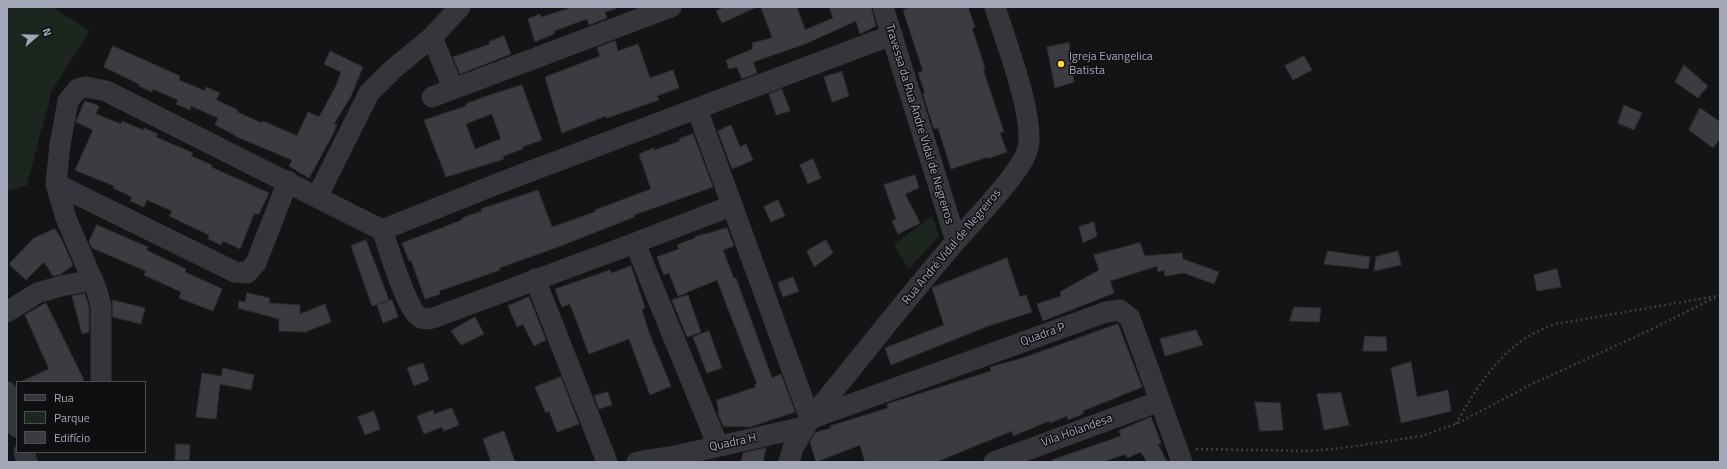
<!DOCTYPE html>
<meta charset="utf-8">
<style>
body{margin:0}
#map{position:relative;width:1727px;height:469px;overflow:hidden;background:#141416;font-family:"Titillium Web",sans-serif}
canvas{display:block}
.frame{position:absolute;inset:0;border:8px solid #a4a7b8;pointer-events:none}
.legend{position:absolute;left:16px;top:381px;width:130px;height:72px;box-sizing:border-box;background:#0f0f11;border:1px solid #4b4c54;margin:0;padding:5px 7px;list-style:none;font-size:12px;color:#a4a7b8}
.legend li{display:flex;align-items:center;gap:8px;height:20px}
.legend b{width:20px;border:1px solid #4b4c54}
.north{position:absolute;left:16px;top:16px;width:40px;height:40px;-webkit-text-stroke:3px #0f0f11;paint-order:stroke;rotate:70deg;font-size:11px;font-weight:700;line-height:16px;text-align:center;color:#a4a7b8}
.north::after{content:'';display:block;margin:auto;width:14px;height:18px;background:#a4a7b8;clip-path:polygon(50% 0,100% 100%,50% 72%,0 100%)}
</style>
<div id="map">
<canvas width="1727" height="469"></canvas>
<div class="frame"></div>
<ul class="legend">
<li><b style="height:5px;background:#35353c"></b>Rua</li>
<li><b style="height:11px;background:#1c251e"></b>Parque</li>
<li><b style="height:11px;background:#3c3b41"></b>Edifício</li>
</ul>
<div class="north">N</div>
</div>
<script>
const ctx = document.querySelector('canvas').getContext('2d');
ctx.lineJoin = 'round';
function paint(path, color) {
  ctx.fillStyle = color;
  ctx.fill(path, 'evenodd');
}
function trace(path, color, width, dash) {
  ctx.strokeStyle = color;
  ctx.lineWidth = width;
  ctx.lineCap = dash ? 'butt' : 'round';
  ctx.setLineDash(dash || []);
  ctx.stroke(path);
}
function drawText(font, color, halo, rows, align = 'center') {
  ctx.font = font + ' "Titillium Web",sans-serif';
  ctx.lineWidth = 3;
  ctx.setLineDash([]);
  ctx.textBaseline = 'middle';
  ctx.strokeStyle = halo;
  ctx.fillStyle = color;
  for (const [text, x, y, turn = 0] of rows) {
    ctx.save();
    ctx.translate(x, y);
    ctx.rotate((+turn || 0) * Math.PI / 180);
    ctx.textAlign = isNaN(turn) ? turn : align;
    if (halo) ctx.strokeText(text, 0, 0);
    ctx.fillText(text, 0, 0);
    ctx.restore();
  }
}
paint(new Path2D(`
 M7 7H52L90 31 52 90 27 185 7 191Z
 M932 216 939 236 909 269 894 245Z`), '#1c251e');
const building = new Path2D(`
 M573 7H615L616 9 605 12 607 18 589 25 587 19 554 31V34L535 42 528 19 540 14 541 17Z
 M725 7H757L722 23 716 11Z
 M761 7H797L805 30 833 18 829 7H871L876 26 860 34 856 21 805 44 753 62 757 73 742 79 737 67 729 69 726 60 753 49 752 43 772 38Z
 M912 7H968L975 27 972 28 985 68 983 69 1004 132 1000 133 1007 152 989 158 988 157 951 169 938 128 934 129 923 94 925 93 918 73 923 71 903 10Z
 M504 36 511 54 460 74 453 57 490 44 489 42Z
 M615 41 618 51 638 44 650 78 673 70 679 88 657 96 659 100 607 118 606 116 562 133 545 77 600 56 597 48Z
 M1069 43 1074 82 1055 88 1047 47Z
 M113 46 180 76 179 80 205 91 206 87 220 93 216 100 238 110 237 112 262 123 263 121 297 136 308 112 319 117 336 86 341 72 324 64 330 51 363 67 351 96 334 124 337 125 331 138 309 178 289 166 292 160 235 136V135L215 125 218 118 191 106 190 110 176 104 178 100 153 89 152 92 139 86V84L104 67Z
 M1304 56 1312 70 1293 80 1285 66Z
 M1684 65 1708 86 1698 98 1675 82Z
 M842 72 849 96 832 102 824 77Z
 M522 85 542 140 522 147 523 149 503 156 504 159 446 177 424 120 466 106V104L481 98ZM492 114 501 139 475 149 466 124Z
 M782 89 790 111 776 115 769 94Z
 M85 101 99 106 96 114 121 124 122 121 143 130 144 128 158 134 156 137 193 153 191 156 212 165 211 167 269 193 259 214H254L240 249 223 241 221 245 208 239 209 235 169 216 172 211 147 200 144 207 130 201 132 197 113 188 114 186 75 170 93 130 76 122Z
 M1624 105 1642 113 1634 130 1618 123Z
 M1700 108 1720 122V139L1713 148 1689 130Z
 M731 125 740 147 746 144 753 160 732 169 718 131Z
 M693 134 713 187 634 215V217L558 247 499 268 500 270 439 291 440 294 425 299 411 260 409 261 402 243 462 220V218L482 211 481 209 538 190 552 227 595 212V210L651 189 639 154 654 148 655 150 680 141 679 139Z
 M813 159 821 178 808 184 800 165Z
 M915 175 919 188 905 194 920 223 898 234 892 221 896 219 884 185Z
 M778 200 785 216 771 222 764 207Z
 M1094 222 1097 236 1083 243 1079 227Z
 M97 225 148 247 146 250 186 269 185 272 222 289 213 311 179 298 181 292 144 275 146 271 92 248 89 242Z
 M727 228 734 246 723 250 734 279 736 278 772 378 781 374 795 412 750 427 723 426 719 416 717 400 756 387 754 385 757 384 717 280 678 296 669 273 664 275 657 257 679 249 677 245 695 238V237Z
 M55 229 61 238 73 265 61 274 53 276 44 262 26 280 9 264 34 238Z
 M366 240 389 300 372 306 351 246Z
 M826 240 833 253 814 267 807 251Z
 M1140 243 1145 256 1182 253 1183 259 1219 272 1214 284 1184 273 1165 276 1164 270 1158 272 1157 266 1110 281 1114 293 1043 321 1037 304 1061 296 1060 292 1099 270 1094 255Z
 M1328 251 1370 257 1368 269 1324 264Z
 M1398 251 1401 265 1374 271 1376 257Z
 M1007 258 1020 297 1026 295 1032 312 988 326 891 365 885 348 944 325 932 288Z
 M631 266 645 308 642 309 648 330 671 386 650 395 629 339 589 354 570 304 562 307 555 289 610 270 611 273Z
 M1557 269 1561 287 1537 291 1534 275Z
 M793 277 799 291 783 297 778 283Z
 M247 293 270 298 269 303 300 305V314L325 304 331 322 305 332 279 331V319L238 308 239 301 245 302Z
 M85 294 89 308V332L82 334 72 296Z
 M688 295 701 332 687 337 672 300Z
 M529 297 546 340 534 346 523 324 517 327 508 306Z
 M113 300 145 308 141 324 113 317Z
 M392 300 398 317 383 323 377 305Z
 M46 303 83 378 84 382H20L49 369 25 315Z
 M1294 307 1321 308 1319 322 1290 321Z
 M475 317 484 334 461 345 451 331Z
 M1118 324 1142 387 1083 411V414L1068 420 1067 416 1050 423 1049 421 1013 436 1012 431 936 462H865L860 445 816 462 810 442 815 433 831 428 830 426 888 408 887 404 991 371 990 367 1023 358Z
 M1196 330 1203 345 1165 356 1160 339Z
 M709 331 722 368 707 373 693 337Z
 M1365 336 1386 337 1387 351H1363Z
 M1411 362 1417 397 1448 390 1451 411 1401 423 1391 368Z
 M423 363 429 380 414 386 407 368Z
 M223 368 254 375 251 390 220 384 216 419 196 417 202 373 221 376Z
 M561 377 579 424 557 432 549 411 546 413 535 387Z
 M608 392 612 405 599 409 594 396Z
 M1341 393 1349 425 1324 430 1317 394Z
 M1255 402 1280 403 1283 430 1260 431Z
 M452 408 459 425 444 431 442 427 424 434 417 416 433 410 434 414Z
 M374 411 380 429 365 435 358 417Z
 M1151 417 1161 443 1158 444 1167 462H1147L1141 452 1127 458 1126 454 1103 462H1053L1052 460 1121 436 1119 431Z
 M504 431 515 462H491L483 439Z
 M176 444 190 445 189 460H175Z
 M766 448 763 462H741L743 453Z`);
paint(building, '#3c3b41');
trace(building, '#2f2e32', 1);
trace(new Path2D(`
 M1456 424C1480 381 1507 339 1556 324L1717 296
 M1196 449 1308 451 1342 448 1421 436 1456 424 1534 383 1646 332 1720 295`), '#3b3b43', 2.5, [2, 3]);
trace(new Path2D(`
 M883 7 956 241
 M453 88 432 37 460 7
 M432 97 671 7
 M697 109 810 419 1106 312 1120 310 1130 318 1182 462
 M288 181 256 263 247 273 235 272 56 184 60 145 68 101 78 89 86 87 106 91 382 230C389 248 405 305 418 316 423 320 427 319 433 318L635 243 731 206
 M56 184 66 218 97 291 101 306V382
 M317 197 369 93 392 70 432 37
 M382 230 507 180 892 35
 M635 243 718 446
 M535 279 607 462
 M7 312 37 293 61 286 93 280
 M7 392 17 427
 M24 452 27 462
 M637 462 680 455 804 427
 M789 462 793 448 810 419C859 360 906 299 956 241 974 220 1023 171 1028 148 1035 117 1005 39 995 7
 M994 462 1160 401`), '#35353c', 21);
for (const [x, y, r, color] of [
 [1061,64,4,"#ffdd23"]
]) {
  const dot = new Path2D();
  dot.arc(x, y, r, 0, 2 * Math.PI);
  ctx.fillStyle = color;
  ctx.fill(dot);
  trace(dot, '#0f0f11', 1.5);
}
drawText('12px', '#a4a7b8', '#0f0f11', [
 ["Igreja Evangelica",1069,57],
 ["Batista",1069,71]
], 'left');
drawText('12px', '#a4a7b8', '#0f0f11', [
 ["Travessa da Rua Andre Vidal de Negreiros",919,124,73],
 ["Rua André Vidal de Negreiros",952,247,-50],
 ["Quadra P",1043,335,-20],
 ["Vila Holandesa",1077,431,-20],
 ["Quadra H",733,443,-12]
]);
</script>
